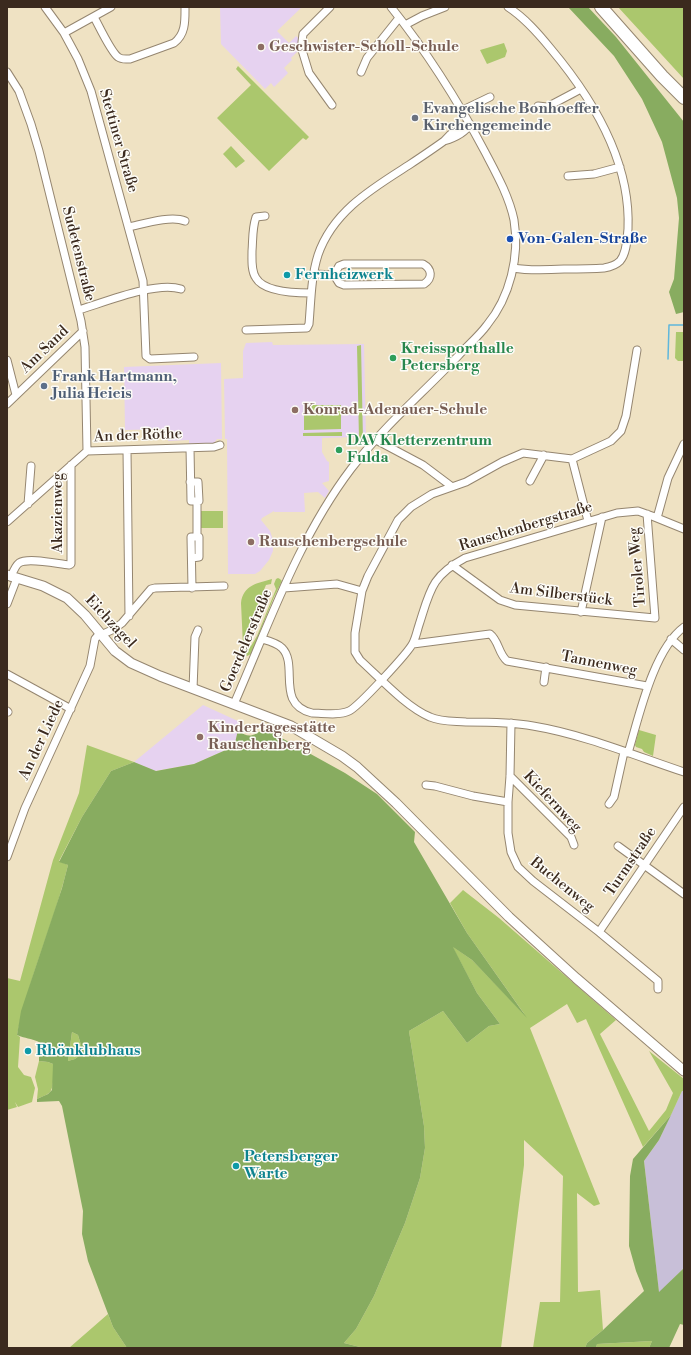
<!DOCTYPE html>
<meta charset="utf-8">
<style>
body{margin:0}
#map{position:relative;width:691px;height:1355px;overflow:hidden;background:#efe2c3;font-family:"Libre Bodoni",serif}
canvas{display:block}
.frame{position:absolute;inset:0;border:8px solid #3b2a1e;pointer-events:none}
</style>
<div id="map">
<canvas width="691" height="1355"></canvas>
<div class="frame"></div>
</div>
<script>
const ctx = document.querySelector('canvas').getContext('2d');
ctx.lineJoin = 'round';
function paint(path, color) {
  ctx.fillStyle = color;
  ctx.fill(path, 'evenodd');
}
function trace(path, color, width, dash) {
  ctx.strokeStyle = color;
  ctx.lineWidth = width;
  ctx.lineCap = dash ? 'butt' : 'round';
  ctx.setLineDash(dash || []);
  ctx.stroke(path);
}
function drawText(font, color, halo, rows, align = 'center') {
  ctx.font = font + ' "Libre Bodoni",serif';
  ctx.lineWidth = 3;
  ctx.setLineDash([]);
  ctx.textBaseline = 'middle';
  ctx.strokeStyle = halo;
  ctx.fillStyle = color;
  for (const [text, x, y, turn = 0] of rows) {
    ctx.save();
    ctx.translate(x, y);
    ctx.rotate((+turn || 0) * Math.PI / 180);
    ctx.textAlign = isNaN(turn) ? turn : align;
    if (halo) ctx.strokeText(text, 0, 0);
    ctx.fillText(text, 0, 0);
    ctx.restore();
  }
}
paint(new Path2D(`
 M220 7H302L277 31 289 43 296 36 298 38 299 50 291 58 292 60 284 68 288 73 274 87 271 83 265 89 221 44Z
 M272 342 273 345 364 344 366 440H359L358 437 322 438V452L327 461 329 462V481L322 483 329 491 325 498 318 492 304 493 305 512H274V511L262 518 261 520 270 531 273 540V551L269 560 260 571 255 574H228L227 439H225L224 379 243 378V351L246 343Z
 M221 363 222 439H217L214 443 189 444V440L168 441V429L125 430 124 367Z
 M203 705 240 722 235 743 228 749 194 764 155 771 134 762Z`), '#e6d2f0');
paint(new Path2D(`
 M682 1091H684V1268L659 1293 644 1161 659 1140Z`), '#c8bfd8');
paint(new Path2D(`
 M618 7H684V79Z
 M504 43 507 51 505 57 487 64 480 50Z
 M238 66 309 137 306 140 303 138 269 171 217 118 251 85 236 69Z
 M231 146 245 161 236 168 223 154Z
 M676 332H684V361H678L675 358Z
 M361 345 363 440H359L357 346Z
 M304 405H341V429L304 430Z
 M342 432V436H303V433Z
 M199 511H223V528H199Z
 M278 578 280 579 282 581 274 597 251 654 247 656 244 654V651L249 643 251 646 257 636 276 589 274 584 276 579Z
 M272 579 271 584 266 585 244 638H247L243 646 241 603C243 585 258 583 272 579Z
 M639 730 656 735 653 756 644 752 642 749 636 747 635 745Z
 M87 745 134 762 111 771 82 817 59 861 68 865C54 923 29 977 17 1035L20 1037 18 1067 24 1075 31 1077 35 1088 32 1102 18 1107 15 1102 17 1107 7 1110V978L20 981 53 860 79 793Z
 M463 890 499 918 616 1020 600 1034 649 1131 666 1110 673 1093 649 1051 684 1079V1091H682L671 1115 643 1147 586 1019 577 1023 567 1004 530 1028 600 1204 594 1206 577 1193 578 1292 600 1290 603 1330 587 1343 585 1348H533L540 1302H560L563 1176 524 1140V1165L501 1348H364L344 1343 356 1329 374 1296 405 1223 420 1178 425 1148 424 1126 409 1031 443 1011 467 1043 489 1026 500 1024 477 993 452 946 472 960 525 1015 467 933 450 903Z
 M72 1032 78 1035 81 1045 80 1055 75 1059 68 1061Z
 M39 1061 48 1062 53 1064C54 1071 54 1090 49 1093 45 1096 40 1097 37 1099L38 1089 35 1077Z
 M108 1314 113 1327 127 1348H69Z
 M652 1341 649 1348H596L597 1344Z`), '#abc76d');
paint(new Path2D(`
 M568 7H588L616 37 684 122V312L676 314 669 292 674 279 679 218 677 198 662 142 642 99 614 56Z
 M263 729 269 731 345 773 377 794 415 832 414 842 467 933 527 1018 472 960 453 947 477 993 500 1024 489 1026 467 1043 443 1011 409 1031 424 1126 425 1148 420 1178 405 1223 374 1296 356 1329 344 1343 364 1348H127L113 1327 88 1261 82 1234 83 1211 62 1106 59 1101 37 1102V1099L48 1094 52 1090 53 1064 48 1062 39 1061V1057L43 1054C48 1038 26 1040 17 1035L21 1011 62 888 68 865 59 862 82 817 111 771 134 762 156 771 194 764 228 749 235 743 238 730C248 739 254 736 263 729ZM72 1032 78 1035 81 1045 80 1055 75 1059 68 1061Z
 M671 1115 659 1140 644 1161 659 1292 684 1268V1325L680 1324 669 1348H649L652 1341 597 1344 596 1348H585L587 1343 603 1330 644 1291 636 1271 629 1246 630 1176 633 1159Z`), '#88ac60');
trace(new Path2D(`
 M668 359 669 325H684`), '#5fb7dc', 1.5);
const street = new Path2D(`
 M45 7 64 33 78 59 91 91 143 281 146 356 150 359 194 357
 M330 7 303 34 302 42V50L309 73 332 105
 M508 7C525 18 538 33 551 49 593 99 631 161 628 229 627 238 627 253 620 261 616 265 610 267 604 268 591 269 577 269 564 269 547 270 530 271 513 268
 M94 17C99 26 111 52 118 57 122 60 126 59 130 59L174 43C186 34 185 20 185 7
 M405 25 422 16 445 7
 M64 33 111 7
 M7 72 19 91 31 124 39 151 81 321 85 347 87 451
 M361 72 367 58 399 18
 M538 106 547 107 581 89
 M463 110 490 97
 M444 141C454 138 465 133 470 124
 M568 176 594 174 620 167
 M265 216 256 217C252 229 253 239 252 251 252 259 251 271 256 278 264 292 296 293 311 293
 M129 227C143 224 171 215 185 221
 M344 264H423C432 269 433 278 424 284L344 285 339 283 334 275 339 266Z
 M314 274 334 275
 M79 310C105 302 156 281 181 289
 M246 330 307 328 309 324C311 301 311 277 318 255 333 211 373 188 409 165 421 157 433 149 444 141 451 133 460 126 470 124
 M7 360 16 395
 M7 404 83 331
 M376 440 423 465 451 486
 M190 448 191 501H197V537H191L192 588
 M127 450 129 616
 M572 459 523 453 502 462 466 482 432 494 411 507 398 520 368 576 362 591 355 633V652L360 660C380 678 406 707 430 717 441 722 454 721 466 722 488 722 511 722 533 726 582 734 636 756 684 772
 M530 481 544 455
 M190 482H198L199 501H197
 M28 504 31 466
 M657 518 668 478 684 444
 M588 521 572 459 611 441 621 431 626 416 637 350
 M7 522 87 451 214 447 220 445
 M192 558 199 557V537H197
 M452 565 500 600 515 605 655 618 647 514
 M11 577C13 572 15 566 19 563 28 557 58 564 69 565L71 564V465
 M284 588 337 584 362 591
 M7 604 17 578
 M581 612 602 517
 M101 635 114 629 122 623 151 589 155 588 224 586
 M262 639C269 641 277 643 282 648 299 665 275 704 312 713 323 713 338 716 349 711 358 707 408 653 413 643 416 637 417 631 419 625 430 591 431 576 465 558L617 513 638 511 652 516 684 529
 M671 639 684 650
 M413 644 490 634C499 641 498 653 507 661L647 686
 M7 674 71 709
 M544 682 546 667
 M193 689 195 637 198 630
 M234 704C269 624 298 539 351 469 383 427 423 393 459 355 468 345 479 336 487 325 510 297 520 256 514 220 509 196 496 173 485 152 458 101 427 52 391 7
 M7 711 8 712
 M511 723 510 776 508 802V833L511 852 518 867 533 881 599 932 658 981V989
 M628 753C639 717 653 650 684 627
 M510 776 571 837 574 845
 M426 785 435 786 473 796 508 802
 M609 804 614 797 624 752
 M618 846 684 894
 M7 857 25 808 90 666 95 639 100 633
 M599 932 684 807`);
const secondary = new Path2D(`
 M7 575 43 586 67 598 85 615 115 651 131 663 160 676 291 726 342 756 357 767 396 803 509 917 576 978 684 1071`);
const highway = new Path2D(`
 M601 7 662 76 684 98`);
trace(street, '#958670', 9);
trace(secondary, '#958670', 11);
trace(highway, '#958670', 14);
trace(street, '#fff', 7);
trace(secondary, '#fff', 9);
trace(highway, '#fff', 12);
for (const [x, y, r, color] of [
 [261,47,4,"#8d6e63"],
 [415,118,4,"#6b7280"],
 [510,239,4,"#1a4fb4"],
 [287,275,4,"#0f9aa8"],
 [393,358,4,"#2e9e5b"],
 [44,386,4,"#5c6f8a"],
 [295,410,4,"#8d6e63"],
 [339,450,4,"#2e9e5b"],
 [251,542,4,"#8d6e63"],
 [200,737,4,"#8d6e63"],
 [28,1051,4,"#0f9aa8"],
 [236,1166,4,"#0f9aa8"]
]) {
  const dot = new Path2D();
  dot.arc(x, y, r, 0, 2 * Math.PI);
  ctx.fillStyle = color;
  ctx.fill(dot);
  trace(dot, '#fdfcf7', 1.5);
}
drawText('bold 15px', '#785e54', '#fdfcf7', [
 ["Geschwister-Scholl-Schule",269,47],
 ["Konrad-Adenauer-Schule",303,410],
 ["Rauschenbergschule",259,542],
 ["Kindertagesstätte",208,728],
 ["Rauschenberg",208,745]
], 'left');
drawText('bold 15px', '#5b616d', '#fdfcf7', [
 ["Evangelische Bonhoeffer",423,109],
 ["Kirchengemeinde",423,126]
], 'left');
drawText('15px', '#3b2a1e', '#fdfcf7', [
 ["Stettiner Straße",118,141,74],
 ["Sudetenstraße",78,254,76],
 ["Am Sand",45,350,-44],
 ["An der Röthe",138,436,-2],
 ["Akazienweg",58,513,-90],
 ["Rauschenbergstraße",526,527,-17],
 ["Tiroler Weg",638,567,-95],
 ["Am Silberstück",561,595,7],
 ["Eichzagel",110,622,47],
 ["Goerdelerstraße",247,641,-67],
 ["Tannenweg",599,664,11],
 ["An der Liede",42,740,-65],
 ["Kiefernweg",552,802,47],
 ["Turmstraße",631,862,-56],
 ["Buchenweg",562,885,39]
]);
drawText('bold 15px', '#164399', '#fdfcf7', [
 ["Von-Galen-Straße",518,239]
], 'left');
drawText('bold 15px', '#0d838f', '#fdfcf7', [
 ["Fernheizwerk",295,275],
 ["Rhönklubhaus",36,1051],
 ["Petersberger",244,1157],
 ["Warte",244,1174]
], 'left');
drawText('bold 15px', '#27864d', '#fdfcf7', [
 ["Kreissporthalle",401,349],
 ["Petersberg",401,366],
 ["DAV Kletterzentrum",347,441],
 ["Fulda",347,458]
], 'left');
drawText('bold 15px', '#4e5e75', '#fdfcf7', [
 ["Frank Hartmann,",52,377],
 ["Julia Heieis",52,394]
], 'left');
</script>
